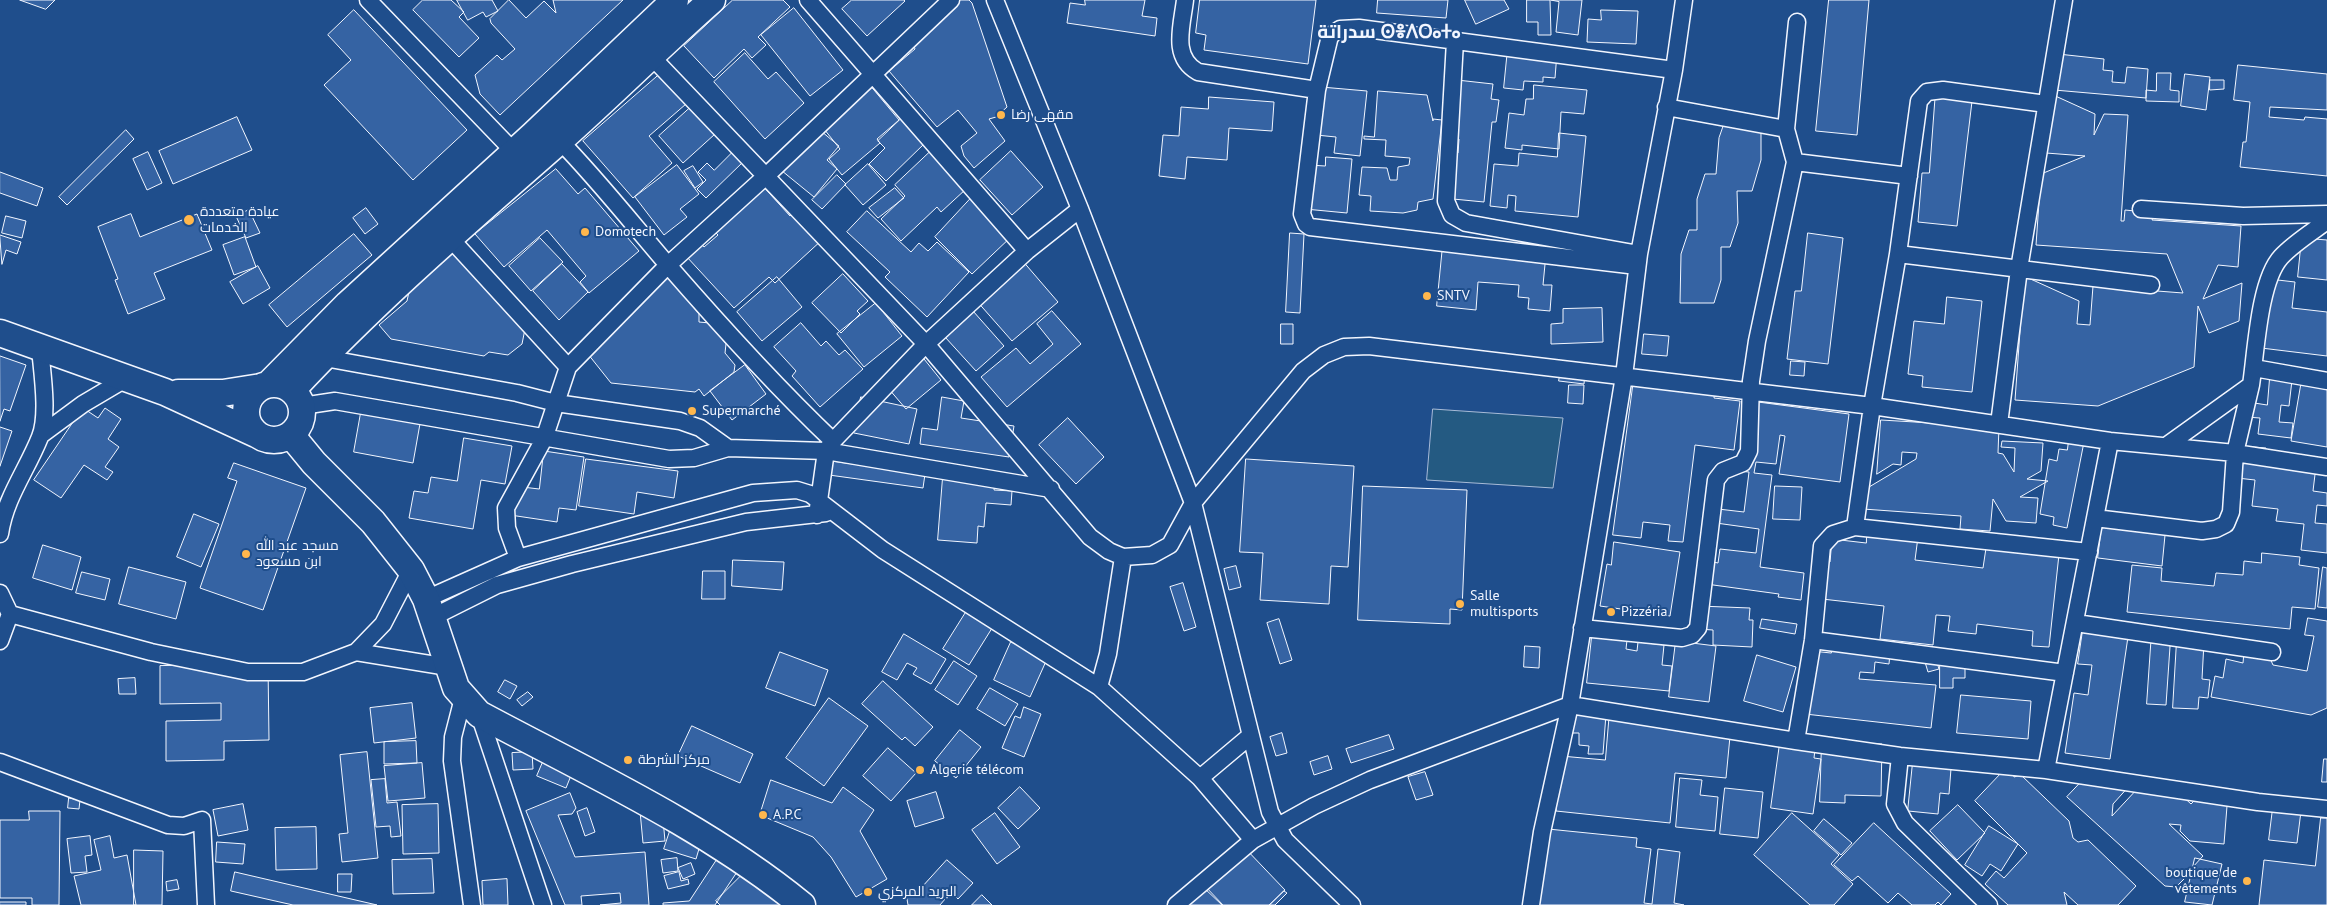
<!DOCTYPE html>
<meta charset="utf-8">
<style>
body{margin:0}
canvas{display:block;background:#1f4e8c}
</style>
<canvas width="2327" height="905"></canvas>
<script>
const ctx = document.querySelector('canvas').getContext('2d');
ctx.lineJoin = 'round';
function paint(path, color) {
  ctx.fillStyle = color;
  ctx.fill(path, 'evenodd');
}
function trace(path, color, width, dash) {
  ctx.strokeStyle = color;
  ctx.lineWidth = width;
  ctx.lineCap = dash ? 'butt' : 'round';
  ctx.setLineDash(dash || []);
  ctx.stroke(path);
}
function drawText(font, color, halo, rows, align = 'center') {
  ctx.font = font + ' "PT Sans",Cairo,"Noto Sans Tifinagh",sans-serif';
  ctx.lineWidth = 4;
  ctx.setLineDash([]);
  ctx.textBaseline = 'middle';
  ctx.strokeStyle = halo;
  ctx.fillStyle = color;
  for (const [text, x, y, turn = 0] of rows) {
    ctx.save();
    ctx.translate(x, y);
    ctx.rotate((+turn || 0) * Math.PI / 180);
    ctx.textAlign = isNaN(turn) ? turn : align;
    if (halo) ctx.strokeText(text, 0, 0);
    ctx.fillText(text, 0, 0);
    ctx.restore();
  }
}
const green = new Path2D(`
 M1433 409 1563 418 1553 488 1427 480Z`);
paint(green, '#245a82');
trace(green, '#a8bbd7', 1);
const building = new Path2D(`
 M20 0H55L46 9Z
 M423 0H451L464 12 459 17 479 38 459 57 413 10Z
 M457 0H492L498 11 486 17 483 12 468 20Z
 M509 0 526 18 544 1 556 13 553 0H623L500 115 480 94 475 75 497 55 502 60 515 49 491 23 490 19Z
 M733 0H783L790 7 758 37 766 45 752 58 744 49 714 78 684 46Z
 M852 0H904L905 1 867 36 842 9Z
 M953 0H969L972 3 1007 107 996 117 989 119 1005 141 974 168 964 156 961 146 977 133 958 110 937 127 889 71 915 49 910 36Z
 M1085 0H1145L1142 16 1157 18 1155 36 1067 23 1070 3 1085 5Z
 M1200 0H1316L1308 64 1204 50 1206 35 1196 33Z
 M1378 0H1448L1446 18 1377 13Z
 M1465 0H1504L1509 9 1476 24Z
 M1527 0H1550L1551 35H1538V22H1527Z
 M1551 0H1582L1578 35 1556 32 1559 2Z
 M1829 0H1869L1857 135 1816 131Z
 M794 8 843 70 810 96 761 35Z
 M354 10 467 130 413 180 324 85 351 60 328 35Z
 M1601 10 1638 11 1636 44 1587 42 1588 19 1601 20Z
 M1508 48 1557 53 1555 78 1543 77V82L1524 81 1523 90 1504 88Z
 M745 53 768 79 776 72 804 103 765 139 714 82Z
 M2058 54 2104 59 2103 70 2113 71 2112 82 2125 83 2127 67 2148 69 2146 98 2054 90Z
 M2238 65 2327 74V110L2270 107 2269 117 2304 120 2305 117 2327 119V176L2240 167 2243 142H2246L2250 102 2234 100Z
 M2157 73H2171L2170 90 2179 91V102L2146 101V90L2156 91Z
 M660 74 686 104 649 136 672 163 633 198 583 141Z
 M2185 74 2210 77 2206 110 2181 106Z
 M1457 80 1493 84 1491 99 1499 100 1496 122H1492L1484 202 1453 199 1449 152 1458 153 1459 139 1451 138Z
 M2210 80H2224V89L2210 90Z
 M869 84 899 120 877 139 880 143 842 175 829 159 840 149 820 124Z
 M1534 85 1587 90 1584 114 1561 112 1559 149 1522 145V150L1505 148 1509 113 1524 115 1526 99H1533Z
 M1321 87 1367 91 1360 156 1334 153 1336 137 1316 135Z
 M1936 90 1973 93 1957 226 1918 222 1922 173H1929Z
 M1378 91 1427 95 1433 121V119L1442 120 1433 199 1418 202 1417 210 1403 213 1370 211 1371 196 1359 195 1362 167 1387 168 1390 180H1397L1398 167 1409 165 1410 158 1385 156 1386 140 1364 139V136L1374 137Z
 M2051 94 2095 114 2094 135 2104 114 2128 115 2121 221H2124L2125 210 2155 213 2152 220 2241 226 2238 267 2218 265 2203 299 2242 283 2239 321 2209 333 2198 306 2194 367 2098 406 2015 400 2024 276 2079 301 2077 324 2090 325 2093 286 2183 293 2167 254 2036 245 2041 174 2085 156 2046 153Z
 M1209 97 1274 102 1272 131 1229 128 1227 160 1187 157 1185 179 1159 176 1163 135 1179 136 1181 107 1208 109Z
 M691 107 715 134 683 163 659 136Z
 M237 117 252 150 173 184 159 151Z
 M901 119 925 143 886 181 869 164 885 148 878 141Z
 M1726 119 1761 124V160L1752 191H1737L1738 223 1730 247H1721V280L1714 303H1680L1681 254 1689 230H1697V199L1705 174H1716L1719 138Z
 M126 130 134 139 67 205 59 197Z
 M821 131 839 146 827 160 837 169 814 197 776 166Z
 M1559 133 1586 136 1578 217 1515 211 1516 196 1508 195 1507 208 1490 206 1494 164 1518 166 1519 153 1557 157Z
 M734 151 744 161 706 198 697 189 706 180 698 172 707 163 714 170Z
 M1011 151 1043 187 1012 215 980 180Z
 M148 152 162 183 147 190 133 159Z
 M930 152 966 189 941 212 937 207 901 241 881 219 905 196 895 185Z
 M1326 157 1352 159 1347 213 1305 209 1309 165 1325 166Z
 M868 164 886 185 863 205 845 185Z
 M677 165 699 194 680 209 687 217 664 235 635 197Z
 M693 166 703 182 695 188 684 171Z
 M556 169 578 194 585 188 639 251 589 293 580 282 586 276 547 230 504 267 475 234Z
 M0 172 43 188 37 206 0 193Z
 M837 175 846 184 822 209 812 200Z
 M761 184 790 216 796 210 823 239 775 283 769 277 734 308 686 256 700 242 704 247 718 235 712 229Z
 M895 188 904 198 878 218 869 208Z
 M974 195 1013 235 972 274 935 237Z
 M366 208 378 224 365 234 353 218Z
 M249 210 260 233 246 238 236 216Z
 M867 211 911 252 919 243 928 251 937 242 969 272 927 317 885 277 890 272 847 232Z
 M131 214 140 237 197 214 212 250 154 273 165 299 128 314 115 280 118 279 98 227Z
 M6 216 26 221 22 238 2 233Z
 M1290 233 1304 234 1300 313 1286 312Z
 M1808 233 1843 238 1828 364 1787 359 1795 291H1801Z
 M354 234 372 255 287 327 269 305Z
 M0 235 21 242 17 254 6 250 2 264Z
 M245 237 256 267 234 275 223 245Z
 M540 238 563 262 531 291 509 266Z
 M2302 238 2327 240V280L2298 277Z
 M1443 245 1546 254 1543 285H1552L1550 311 1528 309 1529 298 1518 297 1519 285 1478 282 1476 310 1437 306Z
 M456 247 525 329 522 344 508 355 489 352 484 356 391 339 379 325 407 301 410 287Z
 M1021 259 1058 302 1012 341 975 299Z
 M562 264 588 292 559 320 533 291Z
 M258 266 270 288 243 304 230 282Z
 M666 272 699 314V322L710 323 726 344 725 353 735 365 734 372 704 396 699 389 695 392 611 383 584 349Z
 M843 274 868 301 857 311 860 314 841 333 812 303Z
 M777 277 802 307 762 341 737 312Z
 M2269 279 2295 282 2292 308 2327 312V356L2261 348Z
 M1947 297 1982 301 1972 392 1922 387 1923 376 1908 374 1914 321 1944 324Z
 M876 303 902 336 864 367 837 334Z
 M1602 308 1603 342 1551 344V324L1563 323V309Z
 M973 311 1004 346 976 371 945 337Z
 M1052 311 1081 344 1007 407 981 377 1016 348 1030 364 1053 344 1037 324Z
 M801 323 821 346 826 341 839 355 845 350 863 369 820 407 792 376 796 371 774 347Z
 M1281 324H1293V344H1281Z
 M1644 334 1669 336 1667 356 1642 354Z
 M920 354 941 380 906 409 888 388Z
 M0 356 26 365 10 411 4 409 0 421Z
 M1791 361 1805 362 1804 376 1790 375Z
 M745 365 766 394 732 420 710 391Z
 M1561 369 1585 372 1584 384 1559 381Z
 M2327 377V447L2291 441 2301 383Z
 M2270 378 2292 380 2289 406 2281 405 2279 422 2293 423 2291 438 2258 434 2260 418 2246 417 2248 402 2267 405Z
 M1634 379 1715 389 1714 398 1740 401 1734 450 1695 445 1683 542 1668 541 1670 525 1643 522 1641 538 1613 535Z
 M1569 385H1584L1583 404 1568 403Z
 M861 397 917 409 909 444 854 433Z
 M942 397 964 401 961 418 1014 426 1009 457 920 444 922 428 937 430Z
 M1758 402 1849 414 1840 482 1779 474 1785 436 1780 435 1776 464 1756 462 1754 473 1772 475 1760 567 1804 573 1801 600 1778 597 1779 594 1706 584 1709 561 1718 563 1720 549 1756 553 1759 529 1716 523 1718 509 1744 512 1749 472 1737 471Z
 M362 407 421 418 413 463 354 452Z
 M83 408 98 418 105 408 121 419 108 439 119 447 105 467 113 472 107 480 84 465 61 498 34 480Z
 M1068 418 1104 457 1076 484 1039 445Z
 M1881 420 1999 427 1998 453 2003 454 2014 472 2015 448 2001 447 2002 441 2043 443 2041 471 2027 479 2048 481 2020 497 2038 498 2036 523 2006 521 1993 499 1990 531 1960 529 1961 516 1863 509 1864 490 1916 459 1917 453 1902 452 1901 465 1893 464 1877 474Z
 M0 427 12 431 0 466Z
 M464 438 512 446 505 484 481 480 473 529 409 518 414 491 428 493 431 477 457 481Z
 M2069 440 2084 442 2067 528 2053 525 2054 517 2040 514 2049 459 2057 461 2059 449 2067 450Z
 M2240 446 2266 448V454L2317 458 2313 491 2327 493V506L2317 505 2315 523 2327 524V553L2301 550 2304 524 2276 521 2278 509 2252 506 2255 480 2237 478Z
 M544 451 584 457 576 510 559 508 557 522 510 515 514 486 539 489Z
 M586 459 678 471 674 498 637 492 634 514 579 506Z
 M1246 459 1354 466 1348 567 1331 566 1329 604 1260 600 1263 553 1240 552Z
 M831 461 925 474 923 488 829 475Z
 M234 463 306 488 263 610 200 588 237 481 228 478Z
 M943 477 995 481 994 490 1012 491 1011 505 986 503 984 527 978 526 977 543 938 540Z
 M1363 486 1467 490 1462 610 1450 609V624L1358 620Z
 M1775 486 1802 487 1800 520 1773 519Z
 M194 514 219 524 201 567 177 557Z
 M2103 517 2166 525 2162 566 2098 558Z
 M1867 530 1918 537 1915 560 1983 568 1986 548 2060 545 2049 647 2032 646 2033 631 1977 624 1976 634 1948 631 1950 616 1936 615 1933 645 1880 639 1884 606 1822 599 1826 561 1830 562 1832 539 1866 543Z
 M1614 542 1680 552 1670 616 1600 606 1607 564 1611 565Z
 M43 545 81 557 72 590 33 578Z
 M2262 553 2300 557 2299 565 2319 568 2315 609 2292 607 2290 629 2127 612 2132 565 2162 568 2161 581 2214 586 2216 573 2243 575 2244 561 2261 563Z
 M733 560 784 562 782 590 732 586Z
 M1236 566 1241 587 1229 590 1224 569Z
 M129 567 186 582 176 619 119 604Z
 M2323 567 2327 568V608L2318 607Z
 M703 571H725V599H702Z
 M82 572 110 579 105 600 76 593Z
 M1183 583 1196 627 1184 631 1170 587Z
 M1699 606 1750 608 1749 620H1753L1752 647 1713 645V630L1698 629Z
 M968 609 994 625 969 665 943 649Z
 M2308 618 2327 621V708L2311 715 2211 697 2215 676 2223 678 2226 659 2243 663 2244 652 2269 656 2273 665 2307 671 2314 636 2305 635Z
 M1279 619 1292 660 1280 664 1267 623Z
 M1762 619 1797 624 1795 634 1760 628Z
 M2084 623 2129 630 2110 759 2065 753 2074 693 2088 695 2092 665 2078 664Z
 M1593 627 1628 631 1626 649 1637 651 1638 642 1664 645 1662 665 1672 666 1669 691 1587 683Z
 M2152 631 2171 632 2166 705 2147 704Z
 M904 634 946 659 931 684 913 674 917 668 907 663 897 680 882 672Z
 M2177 640 2204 642 2202 679 2210 680 2208 698 2199 697 2198 709 2173 708Z
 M1676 641 1716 646 1709 702 1669 697Z
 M1011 642 1047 659 1030 697 994 680Z
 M1525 646 1540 647 1539 668 1524 667Z
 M1832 647 1890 653 1889 664 1875 662 1874 673 1860 672 1859 679 1936 685 1931 728 1805 714 1812 651 1831 653Z
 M780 652 828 670 815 706 766 688Z
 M1757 655 1796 667 1783 712 1744 701Z
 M1936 659 1939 669 1928 672 1925 662Z
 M954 661 977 676 958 705 935 690Z
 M1940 663H1965V678H1953V688H1940Z
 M268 664 269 740 224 741V760L166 761V721L221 720V703L160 704V666Z
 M135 678 136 694H119L118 679Z
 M505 680 517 686 510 699 498 692Z
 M883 681 933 727 915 746 905 737 902 740 862 704Z
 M990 688 1018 704 1005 726 977 709Z
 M528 692 533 697 522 706 517 700Z
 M1961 695 2031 701 2028 739 1957 733Z
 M829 698 868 726 824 786 786 758Z
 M412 703 416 738 374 743 370 708Z
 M1024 707 1041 714 1024 757 1002 748 1015 716 1020 718Z
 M1610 710 1731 726 1726 778 1675 773 1670 823 1556 811 1561 756 1605 760Z
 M1571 712 1606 714 1603 754H1588L1589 746 1579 745V733H1569Z
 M692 726 753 754 740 783 678 756Z
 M960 730 981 747 956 778 935 761Z
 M1282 733 1287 753 1276 756 1270 737Z
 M1389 735 1394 749 1351 763 1346 749Z
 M1781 736 1816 741 1814 758 1821 759 1813 814 1771 808Z
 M416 741 417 763 384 764V742Z
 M1822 742 1882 744 1881 796 1845 795V803L1820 802Z
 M888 748 916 773 891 801 863 776Z
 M367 752 378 858 342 862 339 834 348 833 340 755Z
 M532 752 533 769 513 770 512 753Z
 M1914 752 1952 756 1949 794 1940 793 1938 814 1908 811Z
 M1328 756 1332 769 1314 775 1310 762Z
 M2324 759H2327V782H2322Z
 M543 762 572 773 566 788 537 776Z
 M422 763 425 798 388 801 384 766Z
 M2011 763 2014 777 2021 775 2069 821 2073 838 2078 842 2088 840 2136 886 2118 905H2078L2064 892 2067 905H2008L1985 884 1996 871 2004 878 2027 853 1975 801Z
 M1425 772 1433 795 1416 800 1408 777Z
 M1680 778 1702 780 1700 795 1718 797 1715 831 1676 827Z
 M385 779 387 803 397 802 401 836 391 837 390 826 376 827 371 780Z
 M771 780 832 803 843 787 874 810 860 831 887 879 856 897 831 857 813 837 760 815Z
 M2083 780 2131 784 2113 804 2112 816 2139 787 2177 791 2191 804 2199 796 2219 798 2227 806 2224 844 2190 841 2180 831 2181 825 2169 824 2203 856 2191 869 2190 877H2186L2176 887 2165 886 2067 797Z
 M1020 787 1040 808 1018 829 998 808Z
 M1725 788 1763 792 1758 838 1720 834Z
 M936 792 944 818 915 827 907 801Z
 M570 793 576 808 572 814 558 815 575 857 645 852 649 905H600L621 903 620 893 581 896 582 905H565L526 811Z
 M69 798 80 800 79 809 68 808Z
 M243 804 248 830 218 836 213 810Z
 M438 804 439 853 403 854 402 805Z
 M1958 805 1985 833 1957 860 1930 831Z
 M587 808 595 832 585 836 577 812Z
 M662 808 665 841 643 843 640 811Z
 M2273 808 2301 811 2297 843 2269 840Z
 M29 811H60L59 905H32V898H0V820H29Z
 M995 813 1020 847 997 864 972 830Z
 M1792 813 1839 855 1831 864 1853 884 1834 905H1810L1754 855Z
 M2321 818H2327V905H2259L2264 860 2315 866Z
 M1824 819 1852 843 1841 855 1814 831Z
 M673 822 704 832 696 859 664 849Z
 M1874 823 1951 894 1941 905 1938 902 1935 905H1912L1898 893 1888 903 1858 876 1852 881 1834 865Z
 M1989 826 2018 844 2001 871 1990 864 1982 876 1965 865Z
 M316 827 317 869 276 870 275 828Z
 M1548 829 1637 838 1636 847 1651 849 1644 903 1652 904 1658 849 1680 852 1674 903 1684 905H1539Z
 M90 836 92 855 85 856 87 872 71 873 67 839Z
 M110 836 114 858 127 855 136 905H81L74 876 101 870 94 840Z
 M217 842 245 844 243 864 216 862Z
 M1243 846 1285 890 1269 905H1223L1203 884Z
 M134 850 163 851 162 905H134Z
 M722 852 737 872 715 905H663V903L689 901Z
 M677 858 678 871 663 873 661 860Z
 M2195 858 2222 864 2212 905 2185 902Z
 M432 859 434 893 393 894 392 860Z
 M947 860 973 883 958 899 951 892 940 905H908L906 893 918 891Z
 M691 863 695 874 683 879 678 868Z
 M748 869 785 905H720L716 901Z
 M235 872 377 905H293L231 891Z
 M679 872 681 881 688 879 689 884 668 889 664 876Z
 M338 874H352L351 892H338Z
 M507 879 508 905H483L482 881Z
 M177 880 179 889 167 891 166 882Z
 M1202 886 1222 905H1184Z
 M1284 891 1287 893 1275 905H1270Z
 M982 895 992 905H972Z
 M0 902H26V905H0Z`);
paint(building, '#3563a3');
trace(building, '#f2f6ff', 1);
const minor = new Path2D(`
 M368 0 521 159
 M808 0 1027 251
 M951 0 766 176 668 265 568 367 544 439 506 508 507 528 518 558 753 493 797 490 810 494 883 550 1099 687
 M995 0 1080 209 1193 503 1270 812 1285 840 1352 905
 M1185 0C1182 26 1171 57 1198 72L1317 90 1302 214 1306 224 1310 227 1637 266
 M1455 41 1446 201 1452 215 1466 223 1639 254
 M650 55 926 344 1090 537 1109 551 1123 557 1152 555 1170 545 1193 503 1303 371 1324 355 1344 347 1369 346 1872 406 2110 441 2235 453 2327 467
 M1317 90 1330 36 1340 29 1359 28 1674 70
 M1666 107 1786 129
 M560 141C598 180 631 222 667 264 720 325 774 385 833 441
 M1795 162 1909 176
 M2141 209 2243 216 2327 214
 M449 237 568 367
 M1898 254 2151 285
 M319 357 517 393 556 403 680 421 700 428 728 448
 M2254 368 2327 381
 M302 406 335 401 669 459 694 458 728 448 826 451 1051 489
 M1999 424 2019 269 2064 0
 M41 435 83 404 127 378
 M2166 446 2251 385C2256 352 2259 281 2281 257 2294 243 2312 232 2327 221
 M817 515 826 451 833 441 926 344 1027 251 1080 209
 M2095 518 2202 531 2216 529 2226 524 2231 512 2235 453 2251 385
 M1855 527 1872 406 1898 254 1919 101 1927 92 1943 90 2046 104
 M0 534C5 498 27 470 40 437 49 415 42 372 40 348
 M1123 557 1108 654 1099 687 1200 778 1253 840
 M411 570 383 624 356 652 448 667
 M0 593 10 614 0 641
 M426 599 518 558
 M10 614 151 652 248 672H303L356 652
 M433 617 497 585 572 564 746 522 826 513
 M2076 623 2272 652
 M1582 628 1682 638 1692 635 1698 628 1716 480 1723 471 1743 463 1749 451 1751 381 1757 341 1795 162 1786 129 1797 22
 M1813 640 2065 673
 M463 698 453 737 452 761 472 905
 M479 714 543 905
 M1796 741 1813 640 1822 546 1833 534 1855 527 2089 552
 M1900 756 1895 804 1905 823 1989 905
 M0 762 168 825 184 826 202 820 206 905
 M2046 770 2110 441
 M1200 778 1250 736
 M1176 905 1253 840 1314 806 1370 780 1570 705 1796 741 1900 756 2046 770 2258 802 2327 809
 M1531 905 1542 832 1570 705 1624 376 1639 254 1674 70 1684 0`);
const primary = new Path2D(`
 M0 333 165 392 256 434
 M246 412a28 28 0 1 1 56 0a28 28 0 1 1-56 0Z
 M269 384 348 304 533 135 675 0
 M292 390C375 301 467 222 558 142 610 96 660 46 712 0
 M178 393H223L261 387
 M291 435 314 463 373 522 411 570 426 599 456 688 479 714C589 773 705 826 802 905`);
trace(minor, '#f2f6ff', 19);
trace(primary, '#f2f6ff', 29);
trace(minor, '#1f4e8c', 16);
trace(primary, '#1f4e8c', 26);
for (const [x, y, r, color] of [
 [1001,115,5,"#ffb74d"],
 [189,220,6,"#ffb74d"],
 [585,232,5,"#ffb74d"],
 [1427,296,5,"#ffb74d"],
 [692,411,5,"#ffb74d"],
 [246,554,5,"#ffb74d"],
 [1460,604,5,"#ffb74d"],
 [1611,612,5,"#ffb74d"],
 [628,760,5,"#ffb74d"],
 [920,770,5,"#ffb74d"],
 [763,815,5,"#ffb74d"],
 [2247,881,5,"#ffb74d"],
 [868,892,5,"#ffb74d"]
]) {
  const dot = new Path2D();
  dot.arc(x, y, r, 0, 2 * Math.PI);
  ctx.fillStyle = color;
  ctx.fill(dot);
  trace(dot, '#1f4e8c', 2);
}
drawText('14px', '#f2f6ff', '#1f4e8c', [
 ["مقهى رضا",1011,115],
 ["عيادة متعددة",200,212],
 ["الخدمات",200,228],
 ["Domotech",595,232],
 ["SNTV",1437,296],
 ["Supermarché",702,411],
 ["مسجد عبد الله",256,546],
 ["ابن مسعود",256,562],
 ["Salle",1470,596],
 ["multisports",1470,612],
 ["Pizzéria",1621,612],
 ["مركز الشرطة",638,760],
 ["Algerie télécom",930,770],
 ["A.P.C",773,815],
 ["boutique de",2237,873,"right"],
 ["vêtements",2237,889,"right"],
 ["البريد المركزي",878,892]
], 'left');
drawText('bold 19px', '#f2f6ff', '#1f4e8c', [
 ["سدراتة ⵙⴻⴷⵔⴰⵜⴰ",1389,33]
]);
</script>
